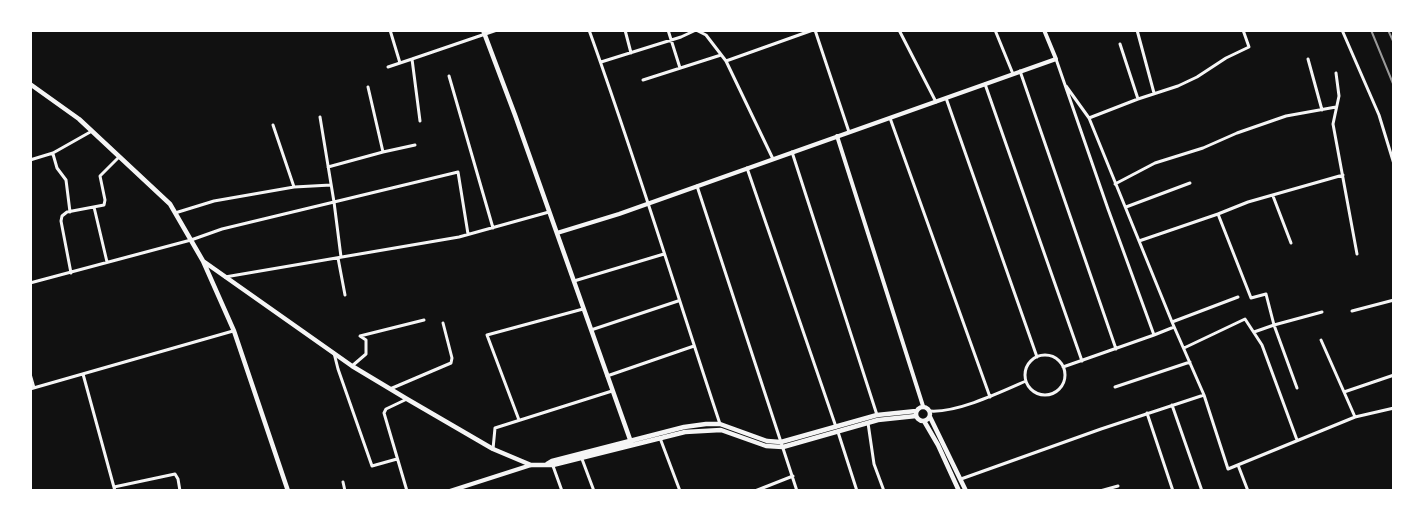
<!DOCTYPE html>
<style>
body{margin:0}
#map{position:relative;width:1424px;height:521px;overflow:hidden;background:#111;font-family:"Varela Round",sans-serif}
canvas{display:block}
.frame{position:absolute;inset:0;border:32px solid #fff;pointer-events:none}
</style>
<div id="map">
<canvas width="1424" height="521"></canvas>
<div class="frame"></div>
</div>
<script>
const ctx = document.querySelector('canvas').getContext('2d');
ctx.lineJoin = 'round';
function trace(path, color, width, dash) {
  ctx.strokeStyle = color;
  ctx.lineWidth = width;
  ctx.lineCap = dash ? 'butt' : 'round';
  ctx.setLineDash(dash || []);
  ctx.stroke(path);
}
trace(new Path2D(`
 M390 30 400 63
 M589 30C636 160 676 292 720 424
 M625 30 631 53
 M668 30 680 68
 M815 30 849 132
 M899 30 936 102
 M995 30 1013 74
 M1137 30 1154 93
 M1342 30 1379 115 1394 164
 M1120 44 1138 99
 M1056 59 1108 209 1154 335 1063 367
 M1308 59 1322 110
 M601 62 681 37 696 30 706 35 726 61
 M388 67 412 59
 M1020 71 1116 349
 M1336 73 1339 96 1333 124 1357 254
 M449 76 493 228
 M643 80 721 55
 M985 84 1082 361
 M1066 86 1089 118 1172 322 1204 395 1228 469 1355 417 1394 408
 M946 98 1037 357
 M320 117 334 202 458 172 468 234
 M890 118 990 397
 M1089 118 1138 99 1178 86 1197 77 1226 58 1249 47 1243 30
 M420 121 412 59 497 30
 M273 125 294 187
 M383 152 415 145
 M792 152 877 415
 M53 154 57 168 66 180 70 212
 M773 159 726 61 813 30
 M30 160 53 153 92 131
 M328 167 383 152 368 87
 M747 168 836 427
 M1115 184 1155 163 1203 148 1237 133 1286 116 1336 107
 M697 186 797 491
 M1273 196 1291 243
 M94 207 107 262
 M1126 207 1190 183
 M175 213 214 201 294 187 331 185
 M1218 214 1248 202 1343 175
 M1139 241 1218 214 1251 298 1266 294 1274 325 1297 388
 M338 258 345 295
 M71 273 61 221 62 216 67 212 104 205 105 200 100 176 119 157
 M225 277 459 237 549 212
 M574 281 664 254
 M30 283 191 240 222 229 334 202 341 257
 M1352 311 1394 300
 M1172 322 1238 297
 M591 330 678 301
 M1254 332 1274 325 1322 312
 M1154 335 1174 327
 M1321 340 1344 392
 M1184 348 1245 319 1262 345 1297 440
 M334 353 338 369 372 466 397 459
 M1025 375a20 20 0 1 1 40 0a20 20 0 1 1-40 0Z
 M352 366 366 354V340L360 336 424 320
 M30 374 34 388
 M83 374 115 491
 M607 376 694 346
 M1115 387 1190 362
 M30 389 233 331
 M390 389 451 363 452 358 443 323
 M1172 405 1202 491
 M930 411C957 413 1001 392 1026 381
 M1147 413 1173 491
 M1355 417 1344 392 1394 375
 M519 420 487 335 583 309
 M868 423 874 464 884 491
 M838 432 857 491
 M660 438 680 491
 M493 449 495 428 612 391
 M582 459 594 491
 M1238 465 1248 491
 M553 466 562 491
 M961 479 1101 429 1204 395
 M343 482 345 491
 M114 487 175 474 178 479 180 491
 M407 491 384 413 386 409 407 399
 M755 491 793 476
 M1100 491 1118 486`), '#f5f5f5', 3);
trace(new Path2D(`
 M837 136 923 406
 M557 233 619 214 1056 59 1044 30
 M450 491 531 465`), '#f5f5f5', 4);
trace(new Path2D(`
 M483 30 515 115 632 445
 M30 84 79 119 170 204 203 261 234 331 288 491
 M203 261 352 366 407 399 493 449 531 465H553L685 432 721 430 766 446 783 447 878 420 916 416
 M916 414a7 7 0 1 1 14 0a7 7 0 1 1-14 0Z
 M930 417 966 491
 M924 421 938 445 959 491
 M547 464 552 461 684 427 706 424H720L767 441 781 442 877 415 916 411`), '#f5f5f5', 4.5);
trace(new Path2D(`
 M1371 30 1394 86
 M1388 30 1394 43`), '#9a9a9a', 2);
</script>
